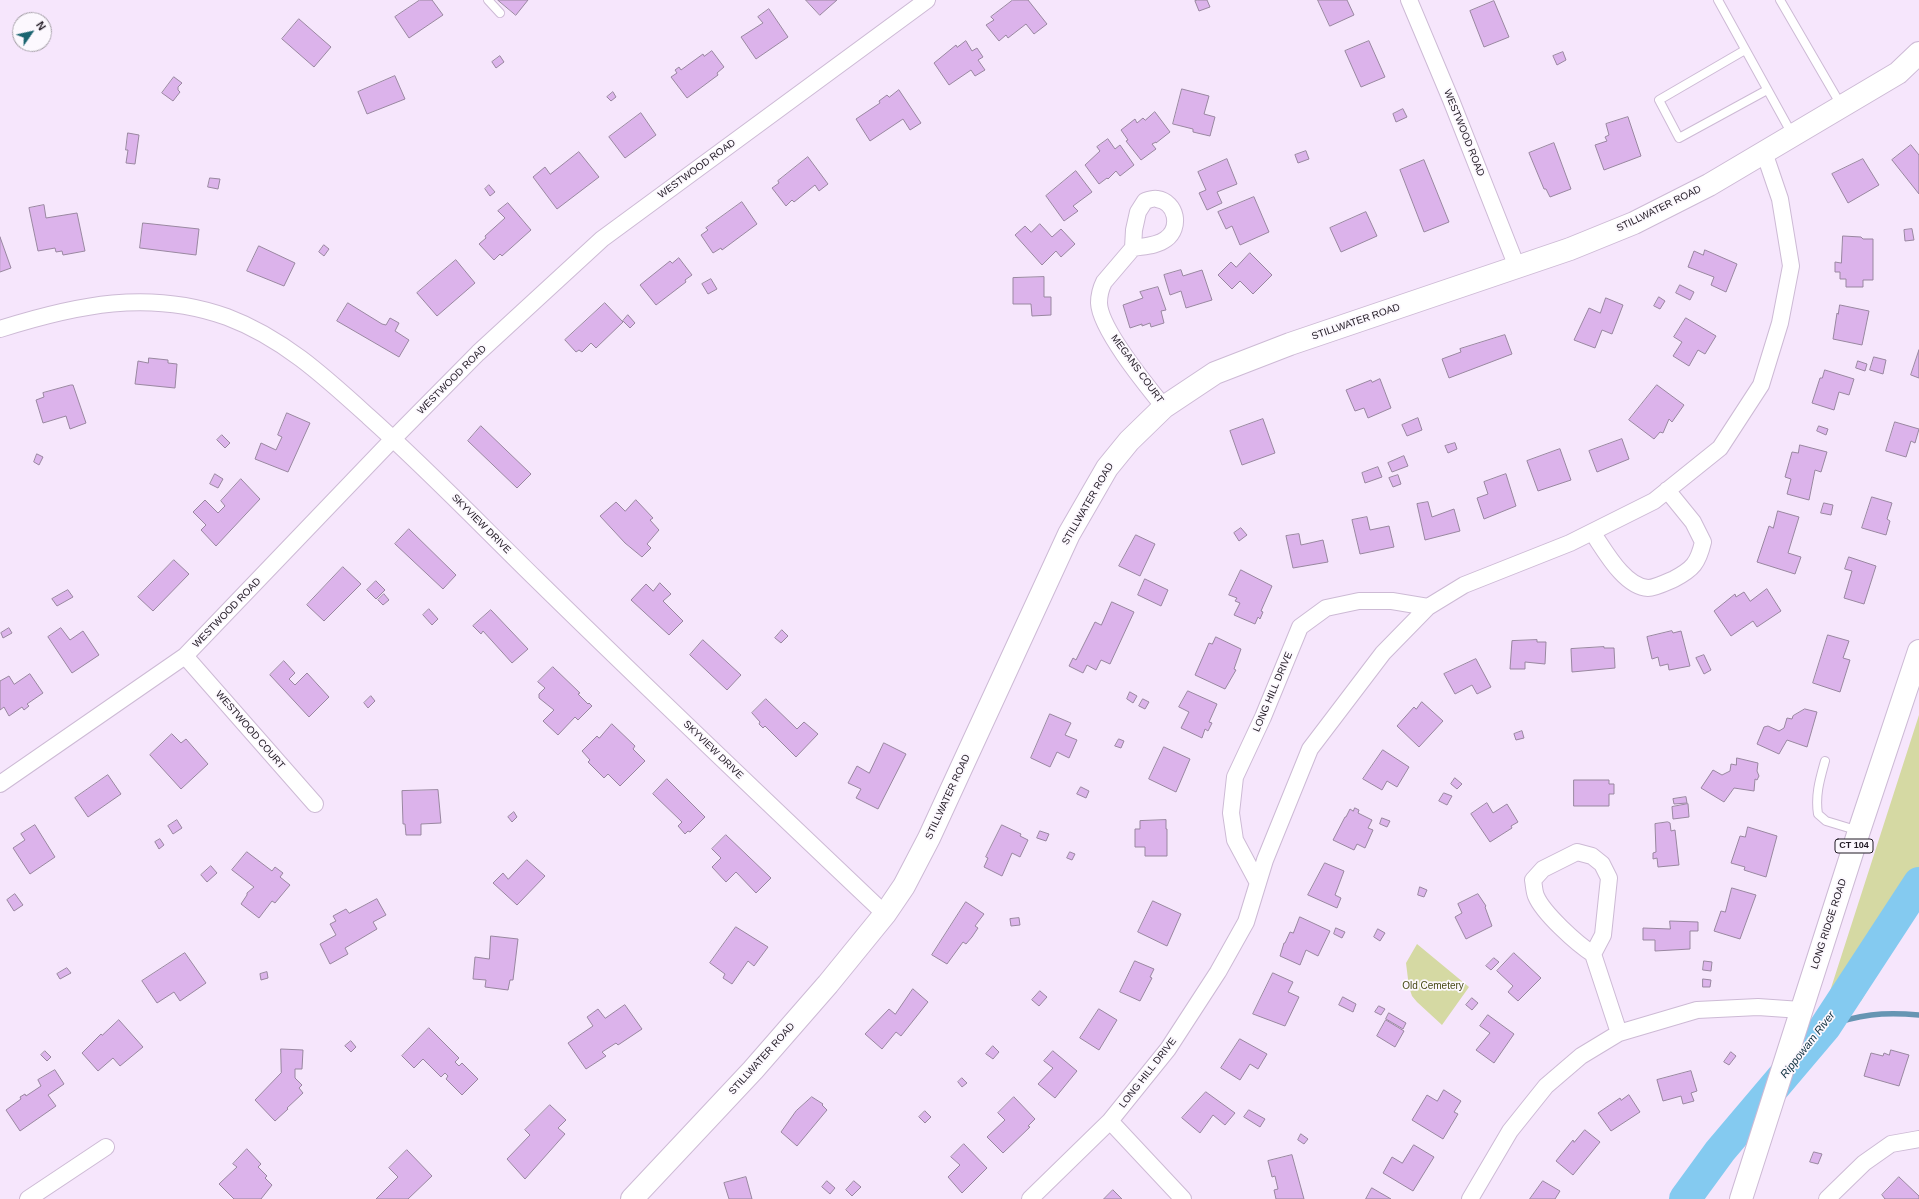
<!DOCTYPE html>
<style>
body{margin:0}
#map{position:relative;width:1919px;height:1199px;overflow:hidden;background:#f6e6fc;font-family:Helvetica,sans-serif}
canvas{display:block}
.north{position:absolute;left:12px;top:12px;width:40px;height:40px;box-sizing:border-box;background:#fcf8fe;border:1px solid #a49fa7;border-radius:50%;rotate:56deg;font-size:11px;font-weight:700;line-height:16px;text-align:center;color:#211a24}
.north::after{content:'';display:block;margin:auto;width:14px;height:18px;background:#1a6470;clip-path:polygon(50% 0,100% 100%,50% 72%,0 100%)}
</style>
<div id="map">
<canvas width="1919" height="1199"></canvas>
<div class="north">N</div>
</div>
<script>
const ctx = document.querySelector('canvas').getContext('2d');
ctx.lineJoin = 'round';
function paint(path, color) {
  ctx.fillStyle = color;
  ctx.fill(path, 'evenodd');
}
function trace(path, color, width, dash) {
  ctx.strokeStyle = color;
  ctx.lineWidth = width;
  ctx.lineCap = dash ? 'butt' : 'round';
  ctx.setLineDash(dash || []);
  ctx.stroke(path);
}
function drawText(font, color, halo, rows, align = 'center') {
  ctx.font = font + ' Helvetica,sans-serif';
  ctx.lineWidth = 3.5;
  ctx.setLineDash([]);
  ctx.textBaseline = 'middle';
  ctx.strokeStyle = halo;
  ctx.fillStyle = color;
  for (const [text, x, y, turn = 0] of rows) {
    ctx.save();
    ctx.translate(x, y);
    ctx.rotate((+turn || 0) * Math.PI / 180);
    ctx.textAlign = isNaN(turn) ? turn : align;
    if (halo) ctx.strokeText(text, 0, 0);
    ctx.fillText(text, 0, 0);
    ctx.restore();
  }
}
paint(new Path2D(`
 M1919 715V903L1861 1001 1822 1016Z
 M1417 944 1469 987 1442 1025 1417 1002 1412 996 1409 987 1406 963Z`), '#d5d9a3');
trace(new Path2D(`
 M1825 1027C1859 1014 1883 1012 1919 1015`), '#6695b3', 5.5);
trace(new Path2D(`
 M1685 1199 1720 1151 1825 1027 1919 883`), '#84caf0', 32);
const building = new Path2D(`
 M420 0H432L443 15 409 38 395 17Z
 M498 0H528L516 15Z
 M806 0H837L820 15Z
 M1013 0H1028L1047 24 1034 34 1026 24 1008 38 1006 35 999 41 986 25 994 20 991 17Z
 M1198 0H1207L1210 7 1199 11 1195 1Z
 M1318 0H1347L1354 15 1330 26Z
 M1494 1 1509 37 1484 47 1470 11Z
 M769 9 788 37 756 59 741 37 763 23 758 17Z
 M299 19 331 47 314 67 282 39Z
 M966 41 972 51 977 48 983 57 978 60 985 70 975 76 971 70 949 85 934 63 956 45 957 47Z
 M1369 41 1385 77 1361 87 1345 51Z
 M712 51 724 67 717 73 718 75 687 98 671 77 677 73 675 70 679 67 681 70 703 54 704 56Z
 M1563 52 1566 60 1557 65 1553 56Z
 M500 56 504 62 496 68 492 62Z
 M395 76 405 99 367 114 358 92Z
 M174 77 182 83 178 87V90L180 92 173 101 162 93Z
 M1182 89 1209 96 1204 114 1215 117 1210 136 1193 132V129L1173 124Z
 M899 90 921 123 910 130 903 119 870 141 856 119 880 103 879 101 887 95 889 97Z
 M613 92 616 97 611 101 607 97Z
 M1403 109 1407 117 1396 122 1393 114Z
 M1155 112 1170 132 1156 143V142L1152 144 1156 149 1141 160 1126 141 1128 140 1121 130 1135 119 1137 123 1143 118 1145 120Z
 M641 113 656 135 625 158 609 137Z
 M1628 117 1641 156 1604 170 1595 145 1607 141 1605 137 1609 135 1606 124Z
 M128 133 139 135 135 164 126 163 128 150H126Z
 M1108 139 1115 149 1120 145 1134 165 1120 176 1116 171 1108 179 1107 178 1099 184 1085 165 1100 151 1097 147Z
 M1554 143 1571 189 1550 197 1546 189H1544L1529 153Z
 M1911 145 1919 155V194L1892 160Z
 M1306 151 1309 159 1298 163 1295 155Z
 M579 152 599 177 557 209 533 177 545 167 550 174Z
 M808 157 828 184 819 191 815 185 794 202 792 200 786 206 772 188 779 183 778 181Z
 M1227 159 1237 184 1217 192 1222 203 1207 210 1199 193 1206 190 1198 172Z
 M1863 159 1879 185 1848 203 1832 174Z
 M1424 160 1449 222 1424 232 1400 170Z
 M1076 171 1092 192 1073 206 1078 211 1064 221 1046 196Z
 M210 178 220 179 218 189 208 187Z
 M489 185 495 192 490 196 485 189Z
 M1254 197 1269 232 1240 245 1232 226 1226 229 1218 212Z
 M742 202 757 224 722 250 721 248 713 253 701 235 708 230 706 228Z
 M508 203 531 230 502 256 500 254 494 260 479 244 486 238 485 236 505 218 498 211Z
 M44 205 46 218 77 213 85 251 63 255 62 251 56 252 55 248 38 251 29 208Z
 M1366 212 1377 236 1341 252 1330 228Z
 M143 223 199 229 196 255 140 248Z
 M1040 224 1052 237 1061 229 1075 244 1061 257 1056 251 1042 265 1015 235 1025 226 1031 232Z
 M1912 229 1914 240 1905 241 1904 230Z
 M1843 236 1861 237 1863 239H1873V280H1863V287H1846V279H1840V272H1835V262L1841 263Z
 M0 237 11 268 0 272Z
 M324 245 329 249 324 256 319 252Z
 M259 246 295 263 284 286 247 271Z
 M1705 250 1737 264 1726 292 1711 285 1714 277 1688 267 1694 251 1703 255Z
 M1250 253 1272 275 1253 294 1240 281 1232 289 1218 275 1231 262 1236 267Z
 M679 258 692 275 685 280 686 282 656 305 640 285 670 261 672 263Z
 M456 260 475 283 437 316 417 293Z
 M1181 270 1183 276 1202 270 1212 300 1186 308 1181 291 1170 295 1164 275Z
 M1044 277V297H1051V315L1032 316 1031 304H1013V278Z
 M711 279 717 289 708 294 702 284Z
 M1680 285 1694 292 1690 300 1676 293Z
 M1158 287 1166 310 1161 311 1164 323 1151 327 1150 323 1142 326V324L1130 328 1123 305 1143 298 1140 292Z
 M1659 297 1665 301 1660 309 1654 306Z
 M1606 298 1623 305 1612 334 1602 330 1595 348 1574 340 1589 308 1600 313Z
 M348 303 382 324 386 325 390 318 399 323 395 331 409 340 399 357 337 321Z
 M605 303 623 322 596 348 591 343 582 352 579 350 576 352 565 340Z
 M1840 305 1869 311 1862 345 1833 339 1837 313 1838 314Z
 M628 315 635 323 630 328 623 321Z
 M1686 318 1716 336 1705 354 1698 350 1689 366 1673 356 1682 342 1674 337Z
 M1505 335 1512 354 1449 378 1442 359 1461 352 1460 349Z
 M1919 350V378L1911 375Z
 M1874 357 1886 360 1883 374 1870 370Z
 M149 358 168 360V363L177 364 175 388 135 384 138 361 148 363Z
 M1858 361 1867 364 1865 371 1856 368Z
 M1825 370 1854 379 1849 395 1839 392 1834 410 1812 403 1820 378H1822Z
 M1380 379 1391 408 1368 418 1364 408 1355 411 1346 390 1371 380 1372 382Z
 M71 385H73L86 423 70 429 66 416 43 423 36 400 44 397 43 393Z
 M1657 385 1684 405 1672 422 1669 419 1663 433 1660 432 1654 439 1629 420Z
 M287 413 310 423 288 472 255 459 261 443 276 450 282 437 278 435Z
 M1418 418 1422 430 1407 436 1402 425Z
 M1263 419 1275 453 1242 465 1230 431Z
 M1895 422 1919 429 1915 443 1911 441 1906 457 1886 451Z
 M481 426 531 474 517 488 468 441Z
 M1819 426 1828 429 1826 435 1817 431Z
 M222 435 230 443 225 448 217 440Z
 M1622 439 1629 459 1597 472 1589 451Z
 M1455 443 1457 449 1448 453 1445 446Z
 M1800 445 1827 452 1821 472 1815 470 1809 500 1787 494 1791 479 1785 477 1792 452 1798 453Z
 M1560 449 1571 480 1538 491 1527 461Z
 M37 454 43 457 39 465 34 462Z
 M1404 456 1408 466 1392 472 1388 463Z
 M1378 467 1382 477 1365 483 1362 473Z
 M215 474 223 479 218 488 210 484Z
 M1506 474 1516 506 1484 519 1477 498 1488 494 1484 482Z
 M1398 475 1401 484 1393 487 1389 478Z
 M241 479 260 499 216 546 201 530 206 525 193 512 205 500 218 513 225 506 221 501Z
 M1872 497 1892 503 1887 519 1890 521 1886 535 1862 528Z
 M636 500 653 518 650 520 659 530 647 544 651 548 642 557 625 543 600 516 616 502 625 511Z
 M1428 502 1432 517 1454 509 1460 531 1425 540 1417 504Z
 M1824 503 1833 505 1831 515 1821 513Z
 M1778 511 1799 517 1788 553 1801 557 1795 574 1757 562 1769 526 1773 528Z
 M1367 517 1370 530 1389 526 1394 547 1360 554 1352 520Z
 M1241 528 1247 535 1239 541 1234 533Z
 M409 529 456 575 443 589 395 544Z
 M1299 534 1301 545 1323 540 1328 562 1293 568 1286 536Z
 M1136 535 1155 544 1140 576 1119 566Z
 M1849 557 1876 566 1864 604 1844 598 1852 571 1845 569Z
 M174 560 189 574 153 611 138 597Z
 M343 567 361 584 324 621 307 605Z
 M1241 570 1272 586 1261 611 1263 612 1260 619 1258 617 1255 624 1234 615 1240 603 1235 601 1237 598 1229 595Z
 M1145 579 1168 590 1161 606 1138 595Z
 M376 581 385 590 376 599 367 590Z
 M660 583 671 594 663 601 683 621 669 635 631 600 646 584 653 591Z
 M1767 589 1781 611 1757 627 1753 621 1731 636 1714 611 1735 594 1736 597 1744 592 1750 601Z
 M68 590 73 597 57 606 52 599Z
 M384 594 389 600 383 605 378 600Z
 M1112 602 1134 612 1110 664 1101 660 1096 670 1087 665 1083 673 1069 666 1073 658 1076 660 1095 622 1101 625Z
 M429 609 438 619 432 625 423 615Z
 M491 610 528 649 512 663 483 631 481 634 473 626Z
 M9 628 12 633 3 638 1 633Z
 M61 628 70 640 83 631 99 655 72 673 48 637Z
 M782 630 788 636 781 643 775 638Z
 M1672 631 1673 633 1681 631 1690 666 1669 670 1668 664 1660 666 1658 657 1652 659 1647 637Z
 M1828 635 1849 641 1843 658 1850 660 1840 692 1813 683Z
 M1216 637 1241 649 1234 669 1236 670 1225 689 1195 675 1209 643 1212 644Z
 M703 640 741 675 727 690 690 655Z
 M1537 640V642H1546L1545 664 1525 662V669H1510L1512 641Z
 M1604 647V648H1614L1615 668 1572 672 1571 649Z
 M1704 655 1711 670 1704 674 1696 658Z
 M1476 659 1491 687 1477 694 1472 685 1455 694 1444 674Z
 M284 661 295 673 289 679 295 685 307 673 329 697 309 717 270 675Z
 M553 667 580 693 578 694 588 704 589 703 592 706 578 720 575 717 558 735 543 721 554 710 539 698V694L545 688 538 682Z
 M30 674 43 693 27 704 29 706 24 710 22 707 9 716 4 707 0 710V681L9 676 14 684Z
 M1188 691 1217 704 1209 722 1212 723 1208 731 1205 729 1202 738 1181 728 1189 712 1179 707Z
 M1130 692 1137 696 1133 703 1127 699Z
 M371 696 375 701 368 708 364 703Z
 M766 699 797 729 804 722 818 734 796 757 765 726 763 728 759 724 760 722 752 713Z
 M1143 699 1149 702 1145 709 1139 706Z
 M1422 702 1443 721 1419 747 1397 726 1414 707 1416 709Z
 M1805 709 1817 712 1807 747 1787 740 1779 754 1757 744 1764 727 1768 726 1779 731 1784 728 1787 718 1792 719 1793 716Z
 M1050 714 1071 723 1065 735 1077 740 1069 758 1057 752 1050 767 1031 758Z
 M612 724 635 746 633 749 645 761 620 786 608 774 604 778 588 762 590 760 582 751 597 736 599 738Z
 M1522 731 1524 738 1516 740 1514 734Z
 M172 734 181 743 186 739 208 764 181 789 150 755Z
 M1119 739 1124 741 1121 748 1115 746Z
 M884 743 906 754 878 809 856 798 861 789 848 783 857 766 869 773Z
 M1164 747 1190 759 1176 792 1149 779Z
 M1383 750 1409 767 1397 787 1387 781 1382 790 1363 779Z
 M1737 758 1758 763 1757 771 1759 776 1757 780 1755 779 1754 791 1734 788 1724 802 1701 788 1713 770 1722 775 1730 771 1731 764 1736 765Z
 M108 775 121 794 88 817 75 798Z
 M1455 778 1462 784 1457 789 1451 784Z
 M667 779 705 817 690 832 688 831 685 834 678 826 682 822 653 794Z
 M1574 780H1609V784H1614V794H1609V806H1574Z
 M1081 787 1089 791 1086 798 1077 794Z
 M438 790 441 823 421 824V835H406L405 824H403L402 791Z
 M1444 793 1452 796 1447 805 1439 801Z
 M1686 797 1687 803 1674 804 1673 799Z
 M1487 803 1493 813 1507 804 1518 822 1511 826 1512 828 1490 842 1471 814Z
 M1688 804 1689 817 1673 819 1672 807Z
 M1355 808 1359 810 1358 813 1372 820 1368 828 1373 830 1365 848 1357 844 1354 850 1333 840 1345 817H1346L1350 809 1353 811Z
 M514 812 517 817 512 822 508 817Z
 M1382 818 1390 821 1387 827 1380 824Z
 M177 820 182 828 173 834 168 826Z
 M1166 820V829H1167V856H1145V847H1135V829H1140V821Z
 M1668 822 1670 823 1671 831 1675 830 1679 865 1658 867 1657 858 1653 859V853L1656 852 1655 824Z
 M35 825 55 857 30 874 13 848 25 840 21 834Z
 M1002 825 1021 834 1020 836 1028 840 1020 857 1012 853 1002 876 984 867 988 858 986 857Z
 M1748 827 1777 836 1766 877 1744 870 1745 867 1731 863 1740 836 1745 837Z
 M1040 831 1049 834 1046 841 1037 838Z
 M726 835 771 878 756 893 736 872 726 882 712 867 721 858 712 849Z
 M160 839 164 845 159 849 155 842Z
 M247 852 272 871 275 867 283 873 280 877 290 885 275 903 272 901 259 918 241 904 247 895V893L254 887 232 870Z
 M1070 852 1075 854 1072 860 1067 858Z
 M527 860 545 876 517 905 493 883 503 873 508 879Z
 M1325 863 1344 871 1335 895 1341 898 1337 908 1308 895Z
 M211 866 217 873 207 882 201 875Z
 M1420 887 1427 890 1424 897 1418 895Z
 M1732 888 1756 895 1740 939 1714 931 1721 911 1725 912Z
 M15 894 23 905 14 911 7 900Z
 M1478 894 1486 906 1485 907 1492 926 1466 939 1455 917 1462 913 1458 904Z
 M377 899 386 915 373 922 377 929 345 948 348 954 330 964 320 944 336 935 330 924 336 921 333 916 346 909 349 913Z
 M1153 901 1181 914 1167 946 1138 932Z
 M966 902 984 914 975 926 978 928 972 937 966 944 963 942 947 964 932 955Z
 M1300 917 1330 931 1318 956 1306 950 1300 965 1280 956 1284 943H1285L1290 932 1293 933Z
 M1019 918 1020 925 1011 926 1010 919Z
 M1670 921 1698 922V931H1690V949L1655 951V940H1643V928L1670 929Z
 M736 927 768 947 754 966 748 961 732 984 723 978 725 974 710 963Z
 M1336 928 1345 932 1342 938 1334 934Z
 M1378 929 1385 933 1380 941 1374 937Z
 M491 936 518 939 513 980H510L508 990 485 987 486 980 473 979 475 957 489 959Z
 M185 953 206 983 180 1001 174 992 157 1003 142 981Z
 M1514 953 1541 978 1518 1001 1508 992 1513 986 1497 971Z
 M1494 958 1499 962 1491 970 1486 966Z
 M1135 961 1154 969 1150 977 1152 978 1140 1001 1120 992Z
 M1704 961 1712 962 1711 971 1703 970Z
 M67 968 71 973 60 979 57 974Z
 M267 972 268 978 261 980 260 974Z
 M1273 973 1293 982 1288 992 1299 997 1285 1026 1253 1014Z
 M1703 979 1711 980 1710 987H1703Z
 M913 989 928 1002 901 1036 896 1032 882 1049 865 1034 889 1009 895 1014Z
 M1040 991 1047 997 1039 1006 1032 1000Z
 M1343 997 1356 1004 1353 1012 1339 1005Z
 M1472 998 1478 1003 1472 1010 1466 1005Z
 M625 1005 642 1029 618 1045 616 1043 602 1052 606 1056 586 1069 568 1043 593 1026 587 1017 598 1009 605 1018Z
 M1379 1006 1385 1009 1381 1015 1375 1012Z
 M1099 1009 1117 1020 1099 1050 1080 1038Z
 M1389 1013 1406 1023 1403 1029 1386 1019Z
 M1488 1015 1514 1034 1494 1063 1476 1050 1490 1033 1480 1026Z
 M119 1020 143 1047 120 1066 113 1058 98 1071 82 1053 101 1034 102 1035Z
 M1386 1020 1404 1031 1395 1047 1377 1036Z
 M429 1028 459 1058 455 1062 459 1066 462 1063 478 1079 462 1095 446 1079 448 1076 445 1073 441 1077 423 1059 414 1068 402 1056Z
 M1240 1039 1267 1054 1258 1069 1250 1064 1240 1080 1221 1068Z
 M351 1041 356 1047 351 1052 345 1046Z
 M993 1046 999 1052 993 1059 986 1054Z
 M281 1049 303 1050 302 1069H295V1078L302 1085 299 1088 303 1093 287 1108 288 1109 275 1121 255 1100 281 1073Z
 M1891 1050 1909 1055 1899 1086 1864 1076 1871 1053 1883 1056 1884 1053 1889 1055Z
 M45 1051 51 1057 47 1061 41 1055Z
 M1053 1051 1077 1071 1055 1098 1038 1084 1053 1068 1044 1061Z
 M1731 1052 1736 1056 1729 1065 1724 1062Z
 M55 1070 64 1084 48 1095 56 1106 20 1131 6 1110 21 1099 20 1097 25 1094 26 1096 41 1086 38 1080Z
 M1691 1071 1697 1091 1691 1093 1694 1101 1683 1104 1681 1096 1663 1101 1657 1080Z
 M962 1078 967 1083 962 1087 958 1082Z
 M1444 1090 1461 1101 1454 1112 1458 1114 1443 1139 1412 1120 1427 1095 1437 1101Z
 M1206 1092 1235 1113 1225 1125 1213 1115 1200 1133 1182 1118Z
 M1629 1095 1640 1112 1611 1131 1598 1113 1620 1098 1621 1100Z
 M812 1097 823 1104 822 1105 827 1110 797 1146 781 1132 796 1111Z
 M1014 1097 1035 1119 1028 1126 1030 1127 1003 1153 987 1137 1005 1120 998 1113Z
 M550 1105 566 1120 558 1128 565 1134 525 1179 507 1159 530 1135 525 1130Z
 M1249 1110 1265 1119 1260 1127 1244 1117Z
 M925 1111 931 1117 925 1123 919 1117Z
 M1585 1130 1600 1142 1573 1175 1556 1161 1573 1140 1574 1142Z
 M1301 1134 1308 1139 1304 1144 1298 1140Z
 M964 1144 987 1168 962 1193 948 1177 960 1165 951 1157Z
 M1414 1145 1434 1157 1413 1191 1383 1173 1392 1157 1402 1163Z
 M247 1149 261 1164 258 1167 267 1176 265 1178 272 1185 261 1199H234L219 1184 237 1167 233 1164Z
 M407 1150 432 1176 408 1199H376L398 1177 389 1168Z
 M1814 1152 1822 1154 1818 1164 1810 1162Z
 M1292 1155 1304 1199H1276L1274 1190 1278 1189 1275 1176 1272 1177 1268 1161Z
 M746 1177 752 1199H729L724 1183Z
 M1899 1177 1919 1196V1199H1885L1882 1195Z
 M827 1181 835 1188 830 1194 822 1187Z
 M854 1181 861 1187 852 1196 846 1190Z
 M1543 1181 1560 1191 1555 1199H1530Z
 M1372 1188 1391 1199H1366Z
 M1113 1190 1122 1199H1104Z`);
paint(building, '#dcb3eb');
trace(building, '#9987a0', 1);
const lane = new Path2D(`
 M488 0 500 13
 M1718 0 1792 134
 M1780 0 1841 105
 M1745 50 1659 100 1679 138 1767 90
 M1825 761C1820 779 1815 795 1818 814L1826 821 1859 831`);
const street = new Path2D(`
 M1409 0 1451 100 1517 267
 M1133 248C1144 246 1157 246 1166 239 1181 228 1177 202 1157 199 1154 198 1148 200 1145 201L1138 212 1134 230 1133 248 1104 282C1101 288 1099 296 1099 303 1100 329 1147 386 1164 407
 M0 329C76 305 149 289 227 317 283 338 325 377 369 417 426 468 480 524 535 578 650 691 768 803 885 914
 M1592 532C1604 549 1624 587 1648 588 1655 588 1667 582 1674 579 1693 569 1698 563 1703 542L1693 522 1667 490
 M185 656 315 804
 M0 784 185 656 393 439 478 353 602 239 927 0
 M1258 883 1235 840 1231 813 1235 777 1263 717 1300 627 1326 608 1359 601H1392L1428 607
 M1593 954C1577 944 1543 913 1536 896 1534 891 1534 885 1533 880L1543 869 1577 852 1592 856 1602 864 1609 878 1603 935 1593 954 1619 1033
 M1110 1121 1183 1199
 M28 1199 106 1147
 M1030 1199 1110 1121 1168 1049 1218 972 1246 922 1265 860 1310 749 1383 653 1428 607 1464 585 1570 543 1654 501 1720 448 1761 385 1780 323 1791 266 1780 199 1764 152
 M1470 1199 1510 1131 1546 1086 1581 1056 1619 1033 1697 1010 1758 1007 1801 1010
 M1827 1199 1864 1163 1891 1144 1919 1139`);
const secondary = new Path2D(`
 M632 1199 753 1070 828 984 885 914 904 886 929 838 1069 534 1107 468 1129 441 1164 407 1215 373 1290 344 1570 249 1634 223 1709 185 1898 73 1919 53`);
const primary = new Path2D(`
 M1741 1199 1859 831 1919 651`);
trace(lane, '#cdbad5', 10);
trace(street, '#cdbad5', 18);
trace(secondary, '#cdbad5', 24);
trace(primary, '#cdbad5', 24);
trace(lane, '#fff', 8);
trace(street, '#fff', 16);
trace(secondary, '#fff', 22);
trace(primary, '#fff', 22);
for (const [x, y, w] of [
 [1854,846,38]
]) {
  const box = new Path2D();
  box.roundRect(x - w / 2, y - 7, w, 14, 3);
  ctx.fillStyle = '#fcf8fe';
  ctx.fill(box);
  trace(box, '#211a24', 1);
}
drawText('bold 9px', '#211a24', null, [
 ["CT 104",1854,846]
]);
drawText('10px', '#211a24', '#fcf8fe', [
 ["WESTWOOD ROAD",1464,133,68],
 ["WESTWOOD ROAD",697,169,-36],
 ["STILLWATER ROAD",1659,209,-26],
 ["STILLWATER ROAD",1356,322,-19],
 ["MEGANS COURT",1137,369,54],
 ["WESTWOOD ROAD",452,380,-45],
 ["STILLWATER ROAD",1088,504,-60],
 ["SKYVIEW DRIVE",481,524,45],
 ["WESTWOOD ROAD",227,613,-46],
 ["LONG HILL DRIVE",1273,692,-67],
 ["WESTWOOD COURT",250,730,49],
 ["SKYVIEW DRIVE",713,750,44],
 ["STILLWATER ROAD",948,797,-65],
 ["LONG RIDGE ROAD",1829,924,-72],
 ["STILLWATER ROAD",762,1059,-48],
 ["LONG HILL DRIVE",1148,1073,-52]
]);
drawText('10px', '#484a17', '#fcf8fe', [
 ["Old Cemetery",1433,986]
]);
drawText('italic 11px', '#0e2f3e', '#fcf8fe', [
 ["Rippowam River",1808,1045,-52]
]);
</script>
